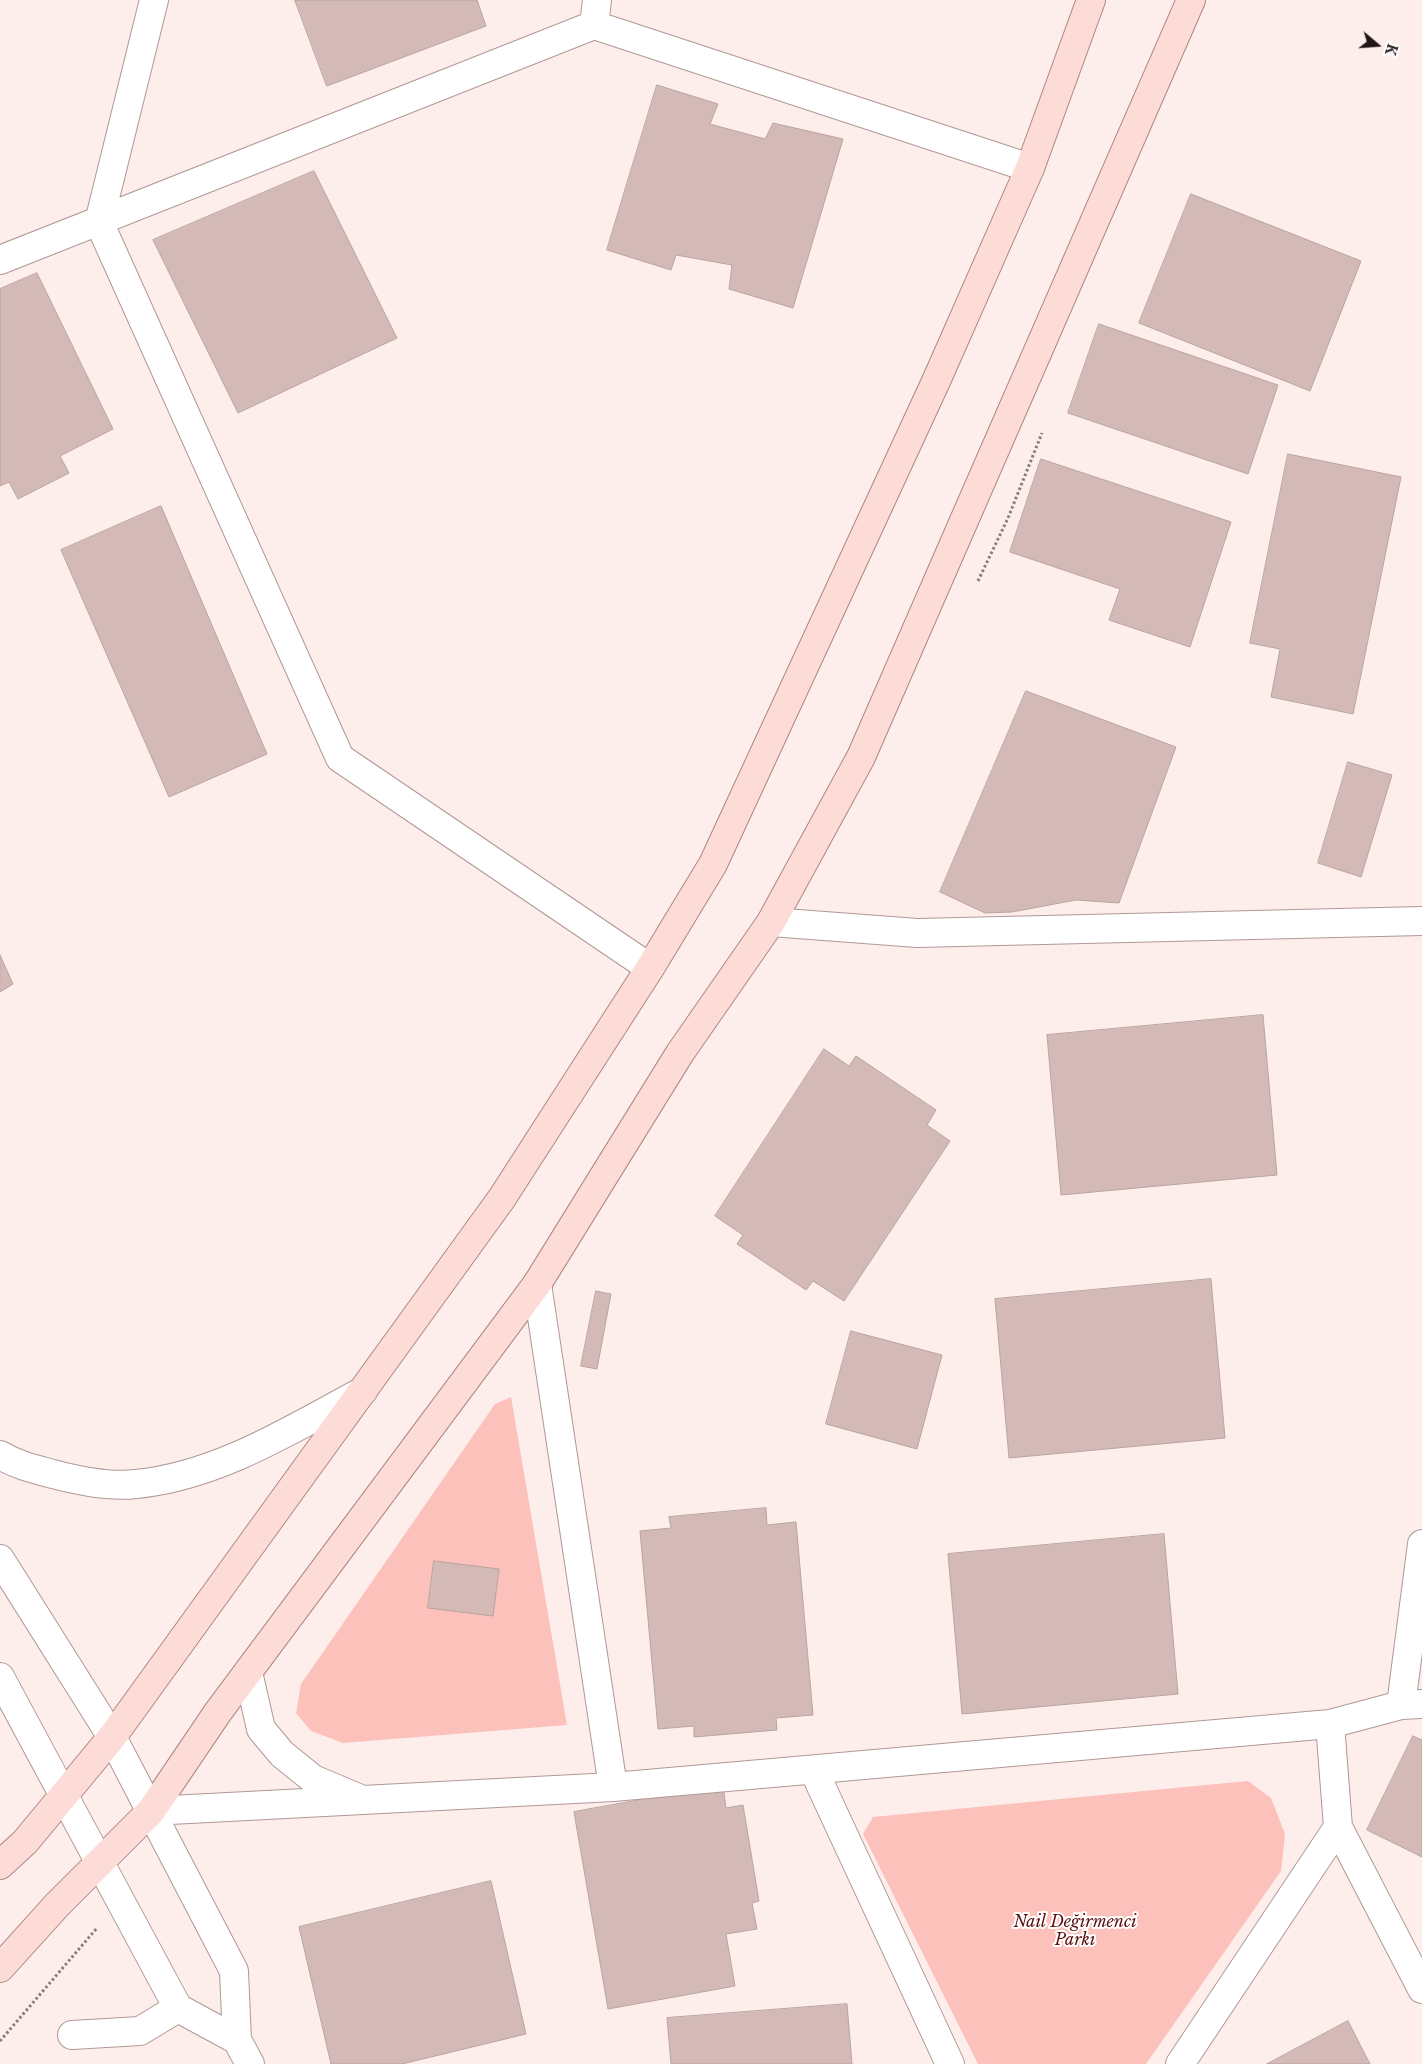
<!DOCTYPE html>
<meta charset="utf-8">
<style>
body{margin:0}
#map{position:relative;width:1422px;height:2064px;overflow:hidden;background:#fdeeec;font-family:"Libre Baskerville",serif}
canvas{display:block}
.north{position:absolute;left:1352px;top:20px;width:50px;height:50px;-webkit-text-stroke:4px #fff;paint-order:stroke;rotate:108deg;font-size:14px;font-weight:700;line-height:20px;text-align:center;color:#1f1716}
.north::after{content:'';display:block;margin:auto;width:18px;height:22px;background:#1f1716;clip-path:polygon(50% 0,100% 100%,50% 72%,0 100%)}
</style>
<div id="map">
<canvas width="1422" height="2064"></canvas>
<div class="north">K</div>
</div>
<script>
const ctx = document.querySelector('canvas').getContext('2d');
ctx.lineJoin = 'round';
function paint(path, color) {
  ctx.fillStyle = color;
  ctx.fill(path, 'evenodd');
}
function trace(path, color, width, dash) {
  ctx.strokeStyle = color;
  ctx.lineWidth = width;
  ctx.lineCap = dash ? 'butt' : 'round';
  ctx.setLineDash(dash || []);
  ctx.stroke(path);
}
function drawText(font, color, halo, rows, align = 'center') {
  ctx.font = font + ' "Libre Baskerville",serif';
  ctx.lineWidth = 4;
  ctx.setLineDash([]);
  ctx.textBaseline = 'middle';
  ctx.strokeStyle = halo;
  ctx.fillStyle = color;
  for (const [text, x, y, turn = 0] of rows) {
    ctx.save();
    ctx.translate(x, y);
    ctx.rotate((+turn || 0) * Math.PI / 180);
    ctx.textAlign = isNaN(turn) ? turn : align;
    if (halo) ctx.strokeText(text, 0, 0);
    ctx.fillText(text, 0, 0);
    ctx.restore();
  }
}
paint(new Path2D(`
 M511 1397 567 1725 343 1743 311 1731 296 1713 301 1684 495 1404Z
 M1248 1781 1271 1798 1285 1834 1281 1871 1146 2064H978L863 1834 873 1817Z`), '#fcc1ba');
const building = new Path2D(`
 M295 0H477L486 26 327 86Z
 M657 85 718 104 710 124 765 139 773 123 843 139 793 308 729 289 732 265 676 255 671 270 607 250Z
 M314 171 397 338 238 413 153 240Z
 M1191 194 1361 261 1310 391 1139 323Z
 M37 273 113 429 60 456 69 473 18 499 9 482 0 486V289Z
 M1099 324 1278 385 1248 474 1068 413Z
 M1288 454 1401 477 1353 714 1271 697 1280 649 1250 643Z
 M1041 459 1231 522 1190 647 1109 620 1120 589 1010 552Z
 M161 506 267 754 169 797 61 550Z
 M1026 691 1176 747 1119 903 1076 900 1012 912 985 913 940 892Z
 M1348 762 1392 775 1361 877 1318 863Z
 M0 955 13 984 0 992Z
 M1263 1015 1277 1175 1061 1195 1047 1035Z
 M824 1049 849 1066 856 1056 936 1110 927 1125 950 1141 844 1301 813 1281 806 1290 737 1244 743 1235 715 1216Z
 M1211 1279 1225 1438 1009 1458 995 1299Z
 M596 1291 611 1294 597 1369 581 1366Z
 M851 1331 942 1355 917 1449 826 1424Z
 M766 1508 767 1525 796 1522 813 1715 776 1718 777 1730 694 1737V1726L658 1729 640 1531 671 1528 669 1517Z
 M1164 1534 1178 1694 962 1714 948 1554Z
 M434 1561 499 1569 493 1616 428 1608Z
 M1413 1736 1422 1740V1857L1367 1830Z
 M723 1785 726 1808 743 1805 759 1901 752 1903 757 1929 726 1934 735 1986 608 2009 574 1812Z
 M491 1881 526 2034 402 2064H331L299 1927Z
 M847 2004 852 2064H671L667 2018Z
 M1348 2021 1370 2064H1267Z`);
paint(building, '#d3bab7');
trace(building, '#baa3a0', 1);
const minor = new Path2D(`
 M154 0 99 222 340 758 650 968
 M594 25 597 0
 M0 260 594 25 1030 168
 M771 922 917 933 1422 921
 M537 1284 613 1787
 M0 1455C17 1465 34 1469 53 1474 79 1481 110 1487 136 1484 218 1476 292 1429 363 1391
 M0 1559 112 1737 234 1971 237 2040 178 2008 0 1677
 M248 1672 261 1729 282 1754 313 1779 358 1798
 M1401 1705 1422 1544
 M814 1771 950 2064
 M151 1811 613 1787 1330 1724 1401 1705 1422 1704
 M1338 1827 1422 1989
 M72 2035 140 2031 178 2008
 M237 2040 250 2064
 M1180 2064 1338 1827 1330 1724`);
const major = new Path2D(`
 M0 1865 25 1842 112 1737 502 1198 650 968 713 864 937 379 1030 168 1091 0
 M0 1968 57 1905 151 1811 218 1712 537 1284 680 1053 771 922 861 757 1191 0`);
trace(minor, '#b09895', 30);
trace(major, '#ae8782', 30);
trace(new Path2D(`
 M978 581 1008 518 1042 433
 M0 2041 97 1928`), '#887c7b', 3, [2.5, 2.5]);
trace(minor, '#fff', 28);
trace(major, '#fddbd7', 28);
drawText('italic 16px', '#5c0f0f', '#fff', [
 ["Nail Değirmenci",1075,1922],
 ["Parkı",1075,1940]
]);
</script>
